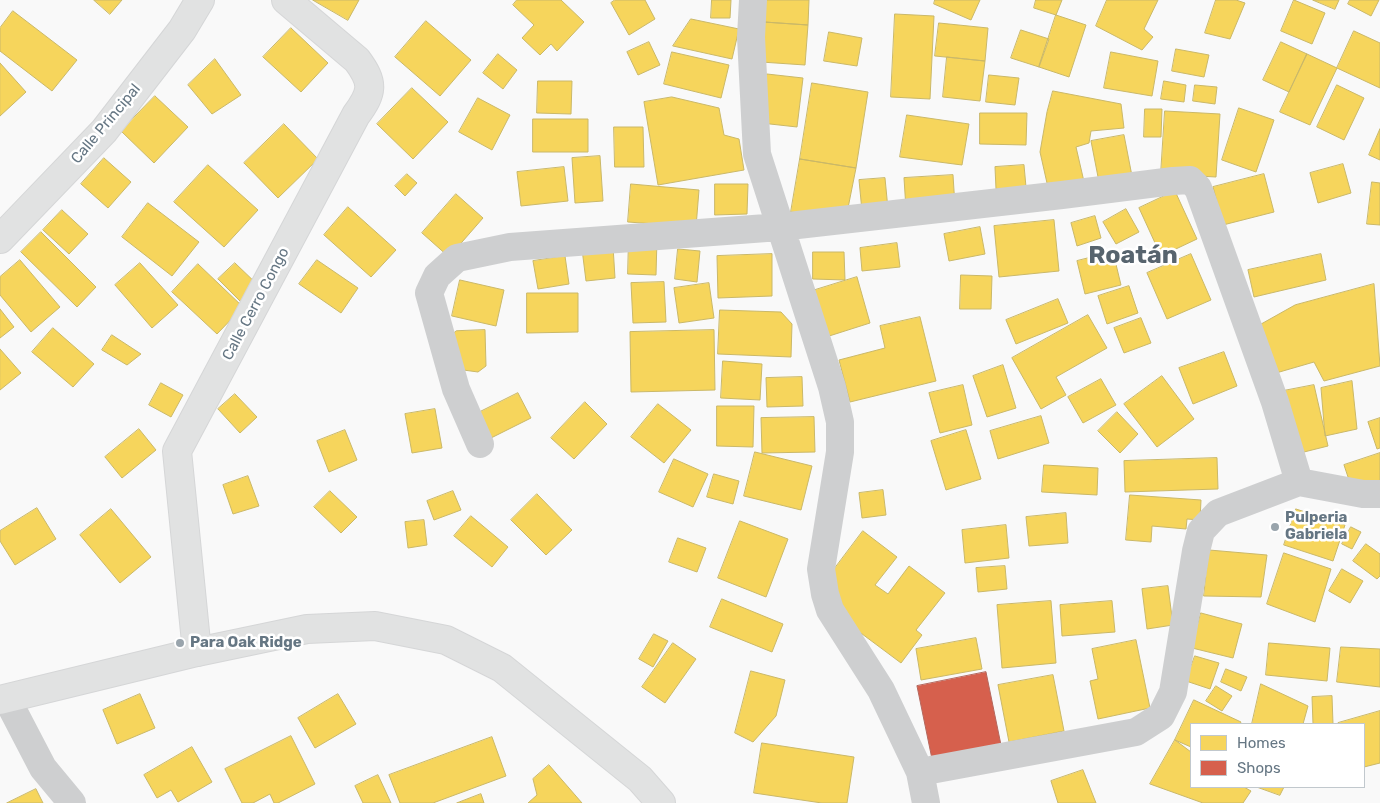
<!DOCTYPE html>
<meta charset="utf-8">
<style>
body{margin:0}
#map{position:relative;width:1380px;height:803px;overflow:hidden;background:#f9f9f9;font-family:Rubik,sans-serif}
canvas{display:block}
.legend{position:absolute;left:1190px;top:723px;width:175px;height:65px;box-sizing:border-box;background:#fff;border:1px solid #c1c8cd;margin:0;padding:6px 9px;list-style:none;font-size:15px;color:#657683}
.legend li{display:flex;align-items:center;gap:10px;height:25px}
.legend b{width:25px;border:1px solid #c1c8cd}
</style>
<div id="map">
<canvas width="1380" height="803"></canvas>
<ul class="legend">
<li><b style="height:14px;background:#f6d55c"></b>Homes</li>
<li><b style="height:14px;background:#d6604d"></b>Shops</li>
</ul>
</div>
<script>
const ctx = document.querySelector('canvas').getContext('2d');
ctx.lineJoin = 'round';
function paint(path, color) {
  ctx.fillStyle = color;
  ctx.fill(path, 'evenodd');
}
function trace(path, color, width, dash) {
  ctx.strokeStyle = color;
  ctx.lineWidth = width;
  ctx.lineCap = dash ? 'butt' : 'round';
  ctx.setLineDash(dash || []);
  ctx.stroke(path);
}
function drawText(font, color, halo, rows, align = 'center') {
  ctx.font = font + ' Rubik,sans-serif';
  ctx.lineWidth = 5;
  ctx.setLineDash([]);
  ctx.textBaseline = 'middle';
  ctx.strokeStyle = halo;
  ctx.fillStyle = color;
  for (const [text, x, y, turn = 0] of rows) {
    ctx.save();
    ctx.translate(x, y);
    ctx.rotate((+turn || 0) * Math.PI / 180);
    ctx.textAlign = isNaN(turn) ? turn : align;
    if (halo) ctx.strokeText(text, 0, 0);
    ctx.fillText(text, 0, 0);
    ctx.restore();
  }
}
const homes = new Path2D(`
 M94 0H122L110 14Z
 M313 0H359L348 20Z
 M517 0H561L584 22 557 51 551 44 540 55 522 38 534 25 513 5Z
 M615 0H645L655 19 629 35 611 3Z
 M712 0H731L730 18H711Z
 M766 0H809L808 25 764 22Z
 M935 0H980L971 20 934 4Z
 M1036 0H1062L1056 15 1034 8Z
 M1107 0H1158L1144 29 1153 37 1142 50 1096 26Z
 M1216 0H1236L1245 3 1230 39 1205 33Z
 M1294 0 1325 13 1312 44 1281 31Z
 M1313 0H1339L1335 9Z
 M1350 0H1379L1371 16 1348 4Z
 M13 11 77 60 52 91 0 51V28Z
 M895 14 934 16 930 99 891 97Z
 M1056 15 1086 25 1069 77 1039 67Z
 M691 19 739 29 732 59 673 46Z
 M426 21 471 60 440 96 395 57Z
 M764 22 808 25 805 65 761 62Z
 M939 23 988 28 985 61 935 56Z
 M291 28 328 63 301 92 263 57Z
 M1021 30 1049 39 1039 67 1011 58Z
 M1354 31 1380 43V88L1337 68Z
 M829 32 862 38 857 66 824 61Z
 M649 42 660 65 638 75 627 52Z
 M1281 42 1307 54 1289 92 1263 80Z
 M1176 49 1209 55 1204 77 1172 71Z
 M672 52 729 65 721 98 664 84Z
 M1111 52 1158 61 1152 96 1104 88Z
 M498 54 517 70 503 89 483 73Z
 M1307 54 1337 68 1310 125 1280 112Z
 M947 57 985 61 980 101 943 97Z
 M215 59 241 95 212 114 188 85Z
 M0 63 26 92 0 116Z
 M767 74 803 78 797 127 761 123Z
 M989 75 1019 78 1015 105 986 102Z
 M538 81H572L571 114 537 113Z
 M1164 81 1186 85 1184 102 1161 99Z
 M812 83 868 92 856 168 800 159Z
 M1195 85 1217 87 1215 104 1193 101Z
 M1337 85 1364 98 1344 140 1317 127Z
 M412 88 448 122 413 159 377 124Z
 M1053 91 1121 104 1124 128 1091 131 1089 143 1076 147 1085 186 1049 192 1040 152 1047 112Z
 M155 96 188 127 154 163 121 131Z
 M672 97 719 108 724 135 739 139 744 170 658 185 644 102Z
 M478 98 510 115 492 150 459 132Z
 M1239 108 1274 120 1256 172 1222 160Z
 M1145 109H1162L1161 137H1144Z
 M1165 111 1220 114 1216 177 1161 174Z
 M980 113H1027L1026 145 980 144Z
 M907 115 969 124 962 165 900 157Z
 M533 119H588V152H533Z
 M284 124 318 159 278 198 244 163Z
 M614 127H643L644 167H615Z
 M1380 129V160L1369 155Z
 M1124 135 1132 176 1099 182 1091 141Z
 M600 156 603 201 575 203 572 158Z
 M104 158 131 182 108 208 81 184Z
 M800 159 856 168 846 218 791 212Z
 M1343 164 1351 193 1318 203 1310 173Z
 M208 165 258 210 224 247 174 202Z
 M1024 165 1026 187 996 189 995 167Z
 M564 167 568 201 521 206 517 172Z
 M407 174 417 183 405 196 395 186Z
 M1264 174 1274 212 1223 225 1213 187Z
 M953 175 955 206 906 209 904 178Z
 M885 178 888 209 862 211 859 180Z
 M1372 182 1380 183V225L1367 224Z
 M631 184 699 190 696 227 628 222Z
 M715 184H748L747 214 715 215Z
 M1175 191 1197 239 1161 256 1139 208Z
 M456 194 483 218 449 257 422 233Z
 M148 203 199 242 172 276 122 237Z
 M348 207 396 250 371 277 324 235Z
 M1126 209 1139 232 1116 244 1103 222Z
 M62 210 88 234 69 254 43 230Z
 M1095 216 1101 238 1077 246 1071 223Z
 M1054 220 1059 271 999 277 994 226Z
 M980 227 985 254 949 261 944 234Z
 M41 232 96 287 77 307 21 252Z
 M629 238 657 239 656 275 628 274Z
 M897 243 900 267 862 271 860 248Z
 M613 246 615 278 586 281 582 249Z
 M678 249 700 251 697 282 675 279Z
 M813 252H844L845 280 813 279Z
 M1113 252 1121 285 1085 294 1077 261Z
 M772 254V296L718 298 717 256Z
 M1191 254 1211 300 1167 319 1147 273Z
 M1321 254 1326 280 1254 297 1248 270Z
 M565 256 569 284 538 289 533 261Z
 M20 260 60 307 31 332 0 295V277Z
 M317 260 358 288 341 313 299 284Z
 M140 263 178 305 152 328 115 285Z
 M235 263 260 287 243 304 218 279Z
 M198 264 243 307 217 334 172 292Z
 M961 275 992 276 991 309H960Z
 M857 277 870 323 826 337 812 291Z
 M460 280 504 290 496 326 452 316Z
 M664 282 666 322 633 323 631 283Z
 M709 283 714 318 679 323 674 288Z
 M1374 284 1380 366 1324 381 1314 362 1276 373 1254 328 1295 305Z
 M1129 286 1138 313 1107 324 1098 296Z
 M527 293H578V332L527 333Z
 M1058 299 1068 323 1016 344 1006 320Z
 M0 309 14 327 0 338Z
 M720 310 781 312 792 324 791 357 718 354Z
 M1088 315 1107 348 1056 377 1066 395 1041 409 1012 358Z
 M920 317 936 381 850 402 839 360 885 348 880 326Z
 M1141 318 1151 343 1124 353 1114 328Z
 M53 328 94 364 73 387 32 352Z
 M485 330 486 366 478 372 456 369 449 337 456 331Z
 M714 330 715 390 631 392 630 332Z
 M112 335 141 354 127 365 102 350Z
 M0 349 21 373 0 390Z
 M1224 352 1237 386 1193 404 1179 368Z
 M723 361 762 364 760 400 721 398Z
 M1003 365 1016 408 987 417 973 376Z
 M1162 376 1194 419 1157 447 1124 404Z
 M802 377 803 406 767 407 766 378Z
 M1101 379 1116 405 1083 423 1068 397Z
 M1352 381 1357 429 1325 436 1321 388Z
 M161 383 183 395 171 417 149 405Z
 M963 385 972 425 940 433 929 393Z
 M1314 385 1328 446 1292 455 1278 392Z
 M518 393 531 418 485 441 472 416Z
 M235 394 257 417 240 433 218 409Z
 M585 402 607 424 574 459 551 438Z
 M658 404 691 430 664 463 631 437Z
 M717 406H754L753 447 717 446Z
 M435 409 442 448 412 453 405 414Z
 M1117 412 1138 434 1120 453 1098 431Z
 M1041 416 1049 443 998 459 990 431Z
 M814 417 815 452 762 453 761 418Z
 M1380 418V448L1377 449 1368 422Z
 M139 429 156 450 122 478 105 457Z
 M345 430 357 460 329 472 317 441Z
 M966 430 981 479 946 490 931 441Z
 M755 452 812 466 801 510 744 496Z
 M1380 453V489L1355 498 1344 465Z
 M1217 458 1218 489 1125 492 1124 461Z
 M674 459 708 474 693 507 659 492Z
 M1044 465 1098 468 1097 495 1042 492Z
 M714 474 739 481 733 504 707 497Z
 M248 476 259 506 233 514 223 485Z
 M883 490 886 515 862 518 859 493Z
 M330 491 357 517 341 533 314 507Z
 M453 491 461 510 434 520 427 501Z
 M537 494 572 530 546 555 511 520Z
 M1130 495 1201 500 1200 520 1187 519 1186 529 1152 526 1151 542 1126 540Z
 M37 508 56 539 15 565 0 541V531Z
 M111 509 151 557 120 583 80 535Z
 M1296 509 1345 525 1333 561 1284 545Z
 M1066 513 1068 543 1029 546 1026 517Z
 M471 516 508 547 492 567 454 536Z
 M424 520 427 545 408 548 405 522Z
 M740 521 788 539 766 597 718 578Z
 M1006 525 1009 558 965 563 962 530Z
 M1351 527 1361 532 1352 549 1342 544Z
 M863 531 897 557 875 585 888 594 909 566 945 593 916 630 922 635 901 663 838 616 817 592Z
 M678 538 706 548 697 572 669 562Z
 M1366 544 1380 554V576L1377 579 1353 561Z
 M1209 550 1267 555 1261 597 1204 596Z
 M1284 553 1331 569 1315 622 1267 604Z
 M1005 566 1007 589 978 592 976 568Z
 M1342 569 1363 581 1350 603 1329 591Z
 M1168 586 1173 625 1147 629 1142 589Z
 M722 599 783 624 772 652 710 627Z
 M1051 601 1056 663 1002 668 997 605Z
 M1112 601 1115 632 1062 636 1060 605Z
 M1201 613 1242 624 1233 658 1192 648Z
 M654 634 668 641 653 667 639 659Z
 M976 638 982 669 921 680 916 649Z
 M1136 640 1150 708 1098 719 1090 681 1098 679 1092 649Z
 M673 643 696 659 665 703 642 687Z
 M1269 643 1330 648 1327 681 1266 675Z
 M1341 647 1380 649V687L1337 682Z
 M1195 656 1219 663 1210 689 1186 681Z
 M1226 669 1247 677 1241 691 1221 682Z
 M751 671 785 680 776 716 753 742 735 733Z
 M1053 675 1064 731 1009 742 998 685Z
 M1261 684 1308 706 1303 724H1252Z
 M1216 686 1232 696 1222 711 1206 701Z
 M140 694 155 728 117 744 103 710Z
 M338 694 356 724 315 748 298 718Z
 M1332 696 1333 724H1313L1312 697Z
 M1194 700 1241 722 1240 724H1191V747L1175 740Z
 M1380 711V763L1364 767V724H1338V723Z
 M291 736 315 784 278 803H274L270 794 253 803H242L225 769Z
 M492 737 506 776 433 803H400L389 775Z
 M1175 740 1191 752V787H1244L1251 791 1243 803H1203L1150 784Z
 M762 743 854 757 847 803H822L754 793Z
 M192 747 212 782 178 802 171 790 157 798 144 775Z
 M549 765 582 803H528L537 795 533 779Z
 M1083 770 1096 803H1058L1051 781Z
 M378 775 391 803H363L355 786Z
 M1257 787H1284L1280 795Z
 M36 789 43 803H7Z
 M481 794 484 803H457Z`);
paint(homes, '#f6d55c');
trace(homes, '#cab868', 1);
const shops = new Path2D(`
 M986 672 1001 745 932 759 917 686Z`);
paint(shops, '#d6604d');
trace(shops, '#b4675d', 1);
const secondary = new Path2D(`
 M0 239 104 131 182 30 200 0
 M197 652 177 451 356 115C373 92 374 83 357 60L286 0`);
const primary = new Path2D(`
 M0 700 197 652 307 629 375 626 446 640 502 668 640 779 661 803`);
trace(secondary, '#d5d6d7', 30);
trace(primary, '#d5d6d7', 30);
trace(new Path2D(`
 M753 0 751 37 757 154 832 387 840 422V452L821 569 825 594 830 610 881 690 920 772 926 803
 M480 444 456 389 429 293 437 276 457 258 510 247 780 227 1062 195 1173 181 1190 180 1198 188 1275 402 1299 482
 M7 699 43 768 72 803
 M920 772 1136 732 1161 716 1173 692 1196 551 1201 531 1218 513 1299 482 1363 494H1380`), '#cecfd0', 28);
trace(secondary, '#e1e2e2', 28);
trace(primary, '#e1e2e2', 28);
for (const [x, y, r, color] of [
 [1275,527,5,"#99a4ac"],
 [180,643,5,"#99a4ac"]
]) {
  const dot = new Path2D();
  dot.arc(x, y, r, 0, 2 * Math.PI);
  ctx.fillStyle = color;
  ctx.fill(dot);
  trace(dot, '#fff', 2);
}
drawText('15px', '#657683', '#fff', [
 ["Calle Principal",106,124,-50],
 ["Calle Cerro Congo",256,304,-62]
]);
drawText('bold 15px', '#657683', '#fff', [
 ["Pulperia",1285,518],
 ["Gabriela",1285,535],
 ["Para Oak Ridge",190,643]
], 'left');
drawText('bold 25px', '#57646e', '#fff', [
 ["Roatán",1133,256]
]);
</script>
